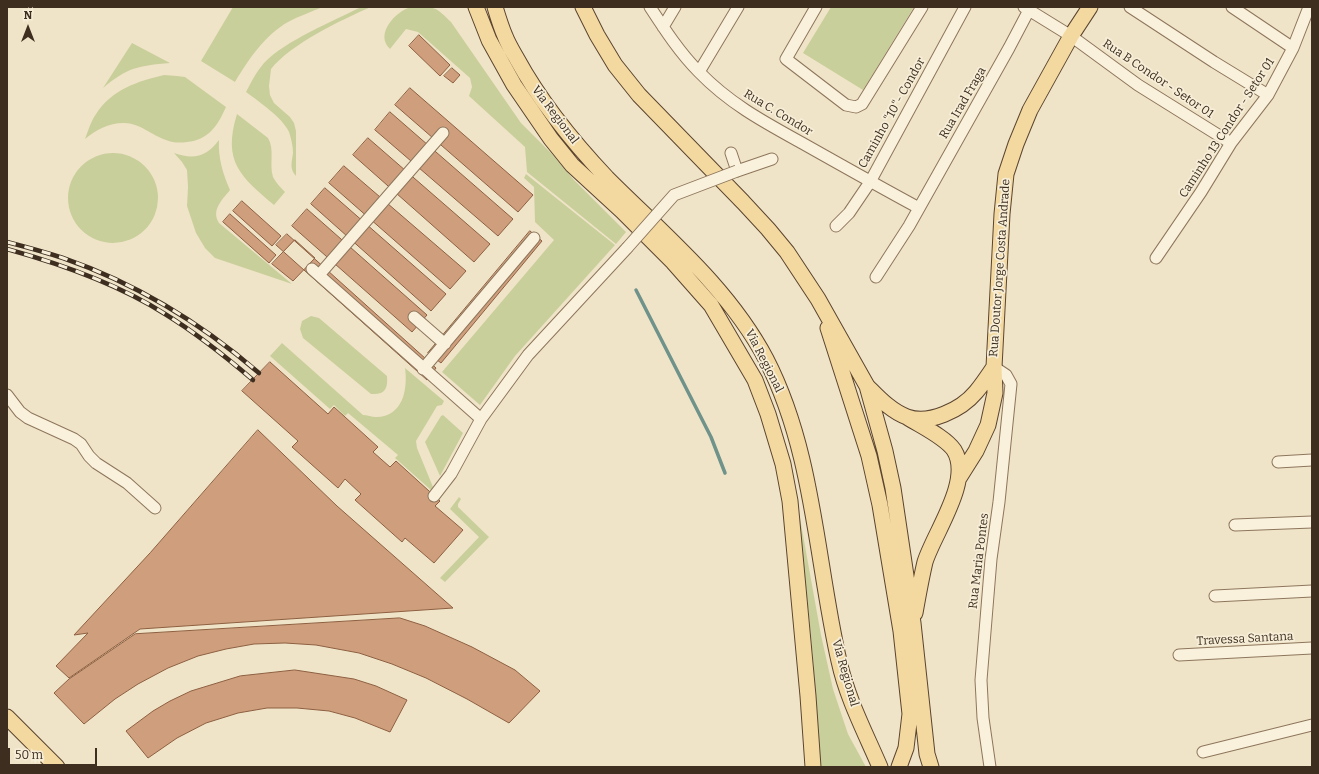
<!DOCTYPE html>
<style>
body{margin:0}
#map{position:relative;width:1319px;height:774px;overflow:hidden;background:#f0e4c8;font-family:Bitter,serif}
canvas{display:block}
.frame{position:absolute;inset:0;border:8px solid #3d2e20;pointer-events:none}
.north{position:absolute;left:8px;top:8px;width:40px;height:40px;-webkit-text-stroke:3px #f7eed8;paint-order:stroke;rotate:0deg;font-size:11px;font-weight:700;line-height:16px;text-align:center;color:#3d2e20}
.north::after{content:'';display:block;margin:auto;width:14px;height:18px;background:#3d2e20;clip-path:polygon(50% 0,100% 100%,50% 72%,0 100%)}
.scale{position:absolute;left:8px;top:748px;width:89px;height:18px;box-sizing:border-box;border:2px solid #3d2e20;border-top:0;padding-left:5px;font-size:12px;line-height:14px;white-space:nowrap;color:#3d2e20;-webkit-text-stroke:3px #f7eed8;paint-order:stroke}
</style>
<div id="map">
<canvas width="1319" height="774"></canvas>
<div class="frame"></div>
<div class="north">N</div>
<div class="scale">50 m</div>
</div>
<script>
const ctx = document.querySelector('canvas').getContext('2d');
ctx.lineJoin = 'round';
function paint(path, color) {
  ctx.fillStyle = color;
  ctx.fill(path, 'evenodd');
}
function trace(path, color, width, dash) {
  ctx.strokeStyle = color;
  ctx.lineWidth = width;
  ctx.lineCap = dash ? 'butt' : 'round';
  ctx.setLineDash(dash || []);
  ctx.stroke(path);
}
function drawText(font, color, halo, rows, align = 'center') {
  ctx.font = font + ' Bitter,serif';
  ctx.lineWidth = 3.5;
  ctx.setLineDash([]);
  ctx.textBaseline = 'middle';
  ctx.strokeStyle = halo;
  ctx.fillStyle = color;
  for (const [text, x, y, turn = 0] of rows) {
    ctx.save();
    ctx.translate(x, y);
    ctx.rotate((+turn || 0) * Math.PI / 180);
    ctx.textAlign = isNaN(turn) ? turn : align;
    if (halo) ctx.strokeText(text, 0, 0);
    ctx.fillText(text, 0, 0);
    ctx.restore();
  }
}
paint(new Path2D(`
 M233 7H323C311 12 299 16 288 22 265 35 248 60 235 82L201 61Z
 M361 7H371C341 20 291 44 271 69L269 86 270 95 274 103 290 117 294 123 296 131V176C289 169 292 161 293 153 293 146 291 138 289 132 283 118 258 101 246 92 251 82 257 71 264 63 286 40 332 22 361 7Z
 M411 7C435 7 434 5 451 22L521 123 552 154 574 180 626 232 616 244 527 172 525 147 469 96 472 87 470 78 418 32 406 29 390 49C374 34 396 11 411 7Z
 M831 7H914L863 90 803 53Z
 M132 43 170 63C138 66 128 67 103 88Z
 M164 75 177 76 185 77 226 107C218 125 209 140 187 142 180 143 173 143 166 140 151 135 140 123 124 123 108 123 96 130 85 139 88 131 91 121 96 114 111 90 138 81 164 75Z
 M237 114 268 138C275 150 269 164 273 177 276 183 281 188 285 192L274 205C241 177 222 162 237 114Z
 M219 140C218 158 223 174 230 190 222 200 211 210 219 223L292 284 215 258 205 248 196 233 187 206 188 187 187 170 182 162 174 153C194 160 206 157 219 140Z
 M68 198a45 45 0 1 1 90 0a45 45 0 1 1-90 0Z
 M526 174 615 245 515 356 480 405 442 372 554 240 535 222 534 187 524 178Z
 M311 316 319 318 387 376C388 389 385 395 371 394L303 338 300 329 302 321Z
 M282 343 363 415C367 415 372 417 376 417 403 417 408 389 405 368L444 401 442 405 437 406 416 441 417 448 433 487 431 490 395 458 398 455 348 413 345 416 334 405 330 409 270 356Z
 M443 415 463 433 440 476 425 442 441 416Z
 M794 485 821 635 833 689 848 734 866 767H820C816 673 806 579 794 485Z
 M459 497 461 499 458 504V507L489 537 445 582 440 578 479 537 450 509Z`), '#c9cf9b');
trace(new Path2D(`
 M636 290 711 437 725 473`), '#6f938a', 3.5);
const building = new Path2D(`
 M419 35 450 65 440 76 409 46Z
 M452 68 460 75 453 83 444 76Z
 M410 88 533 195 518 212 395 105Z
 M390 112 513 219 498 236 375 130Z
 M368 138 490 244 474 262 353 155Z
 M344 166 466 271 450 289 329 183Z
 M325 188 446 294 431 311 311 204Z
 M242 201 281 236 272 246 233 211Z
 M307 209 427 315 412 332 292 226Z
 M230 214 276 255 269 263 223 222Z
 M530 231 542 241 441 363 428 353Z
 M287 234 436 368 427 380 276 245Z
 M295 240 315 258 293 281 272 264Z
 M270 362 328 414 334 407 378 447 373 452 390 467 396 461 440 501 435 506 463 530 434 563 405 538 402 542 355 500 361 494 345 479 338 488 292 447 298 441 242 391Z
 M258 430 337 506 453 608 140 629 69 678 56 666 88 633 74 635 150 553Z
 M400 618 425 626 472 647 515 670 540 691 509 723 467 699 426 678 392 664 359 653 316 645 285 643 254 644 226 649 198 656 168 668 138 684 115 699 84 724 54 693 69 679 135 634Z
 M295 670 354 679 376 686 407 700 390 732 355 718 329 711 297 708H267L238 713 206 723 177 738 148 758 126 731 153 711 170 701 191 691 240 676Z`);
paint(building, '#cf9f7d');
trace(building, '#8d5f41', 1);
const minor = new Path2D(`
 M650 7C665 30 680 53 699 72 730 104 764 122 802 143 841 165 880 187 919 208
 M816 7 786 59 846 105 856 107 862 104 922 7
 M1024 7 1071 36 1138 85 1231 143
 M1130 7 1214 62 1268 95
 M1232 7 1293 48
 M663 27 675 7
 M699 72 738 7
 M731 153 737 171 772 159
 M836 226 849 213 870 182 965 7
 M1156 258 1201 192 1231 143 1268 95 1293 48 1309 7
 M312 269 481 419
 M319 275 443 133
 M876 277 909 226 1009 48 1029 10
 M414 317 445 344
 M423 369 534 238
 M7 395 20 412 28 418 74 439 81 444 89 456 96 463 127 483 155 508
 M1278 462 1312 460
 M434 496 451 474 481 419 528 355 627 248
 M1235 525 1312 522
 M1215 596 1312 591
 M1179 655 1312 648
 M1203 752 1312 725
 M990 767 983 718 981 680 991 559 999 502 1011 384 1006 375 994 367`);
const major = new Path2D(`
 M476 7 489 40 514 85 551 139 572 165 622 211 673 262 711 305 755 380 768 414 783 464 790 501 808 696 813 767
 M495 7C498 17 501 27 505 36 508 44 513 52 517 59 541 103 573 142 607 178 664 235 728 287 766 359 814 452 816 560 839 661 847 698 865 732 880 767
 M583 7 597 35 615 65 639 95 743 202 768 229 787 252 818 299 867 386 885 451 893 488 913 623 927 754 931 767
 M828 328 869 456 880 505 901 631 910 714 906 748 899 767
 M868 387C879 398 891 411 907 417 929 425 961 410 976 392 982 385 988 376 994 367
 M907 417C921 426 945 437 954 450 973 480 934 533 925 562 921 579 918 596 915 613
 M959 478 976 451 988 425 995 393 994 367 1002 214 1006 174 1016 144 1030 110 1071 36 1090 7
 M7 717 57 767`);
trace(minor, '#8d765c', 13);
trace(major, '#5b4430', 17);
trace(minor, '#faf1dc', 11);
trace(major, '#f3d9a0', 15);
const rail = new Path2D(`
 M7 242C26 247 45 252 63 258 135 283 201 323 259 373
 M7 249C61 264 118 284 165 314 196 333 225 356 253 380`);
trace(rail, '#3d2e20', 4.5);
trace(rail, '#f7eed8', 3, [9]);
const minorBridge = new Path2D(`
 M627 248 674 195 737 171`);
trace(minorBridge, '#8d765c', 13, []);
trace(minorBridge, '#faf1dc', 11);
drawText('12px', '#3d2e20', '#f7eed8', [
 ["Rua B Condor - Setor 01",1158,79,34],
 ["Rua Irad Fraga",963,103,-60],
 ["Rua C. Condor",778,113,31],
 ["Caminho \"10\"- Condor",892,113,-61],
 ["Via Regional",555,115,53],
 ["Caminho 13 Condor - Setor 01",1227,128,-57],
 ["Rua Doutor Jorge Costa Andrade",1000,268,-86],
 ["Via Regional",764,361,63],
 ["Rua Maria Pontes",979,561,-83],
 ["Travessa Santana",1245,639,-3],
 ["Via Regional",845,673,74]
]);
</script>
